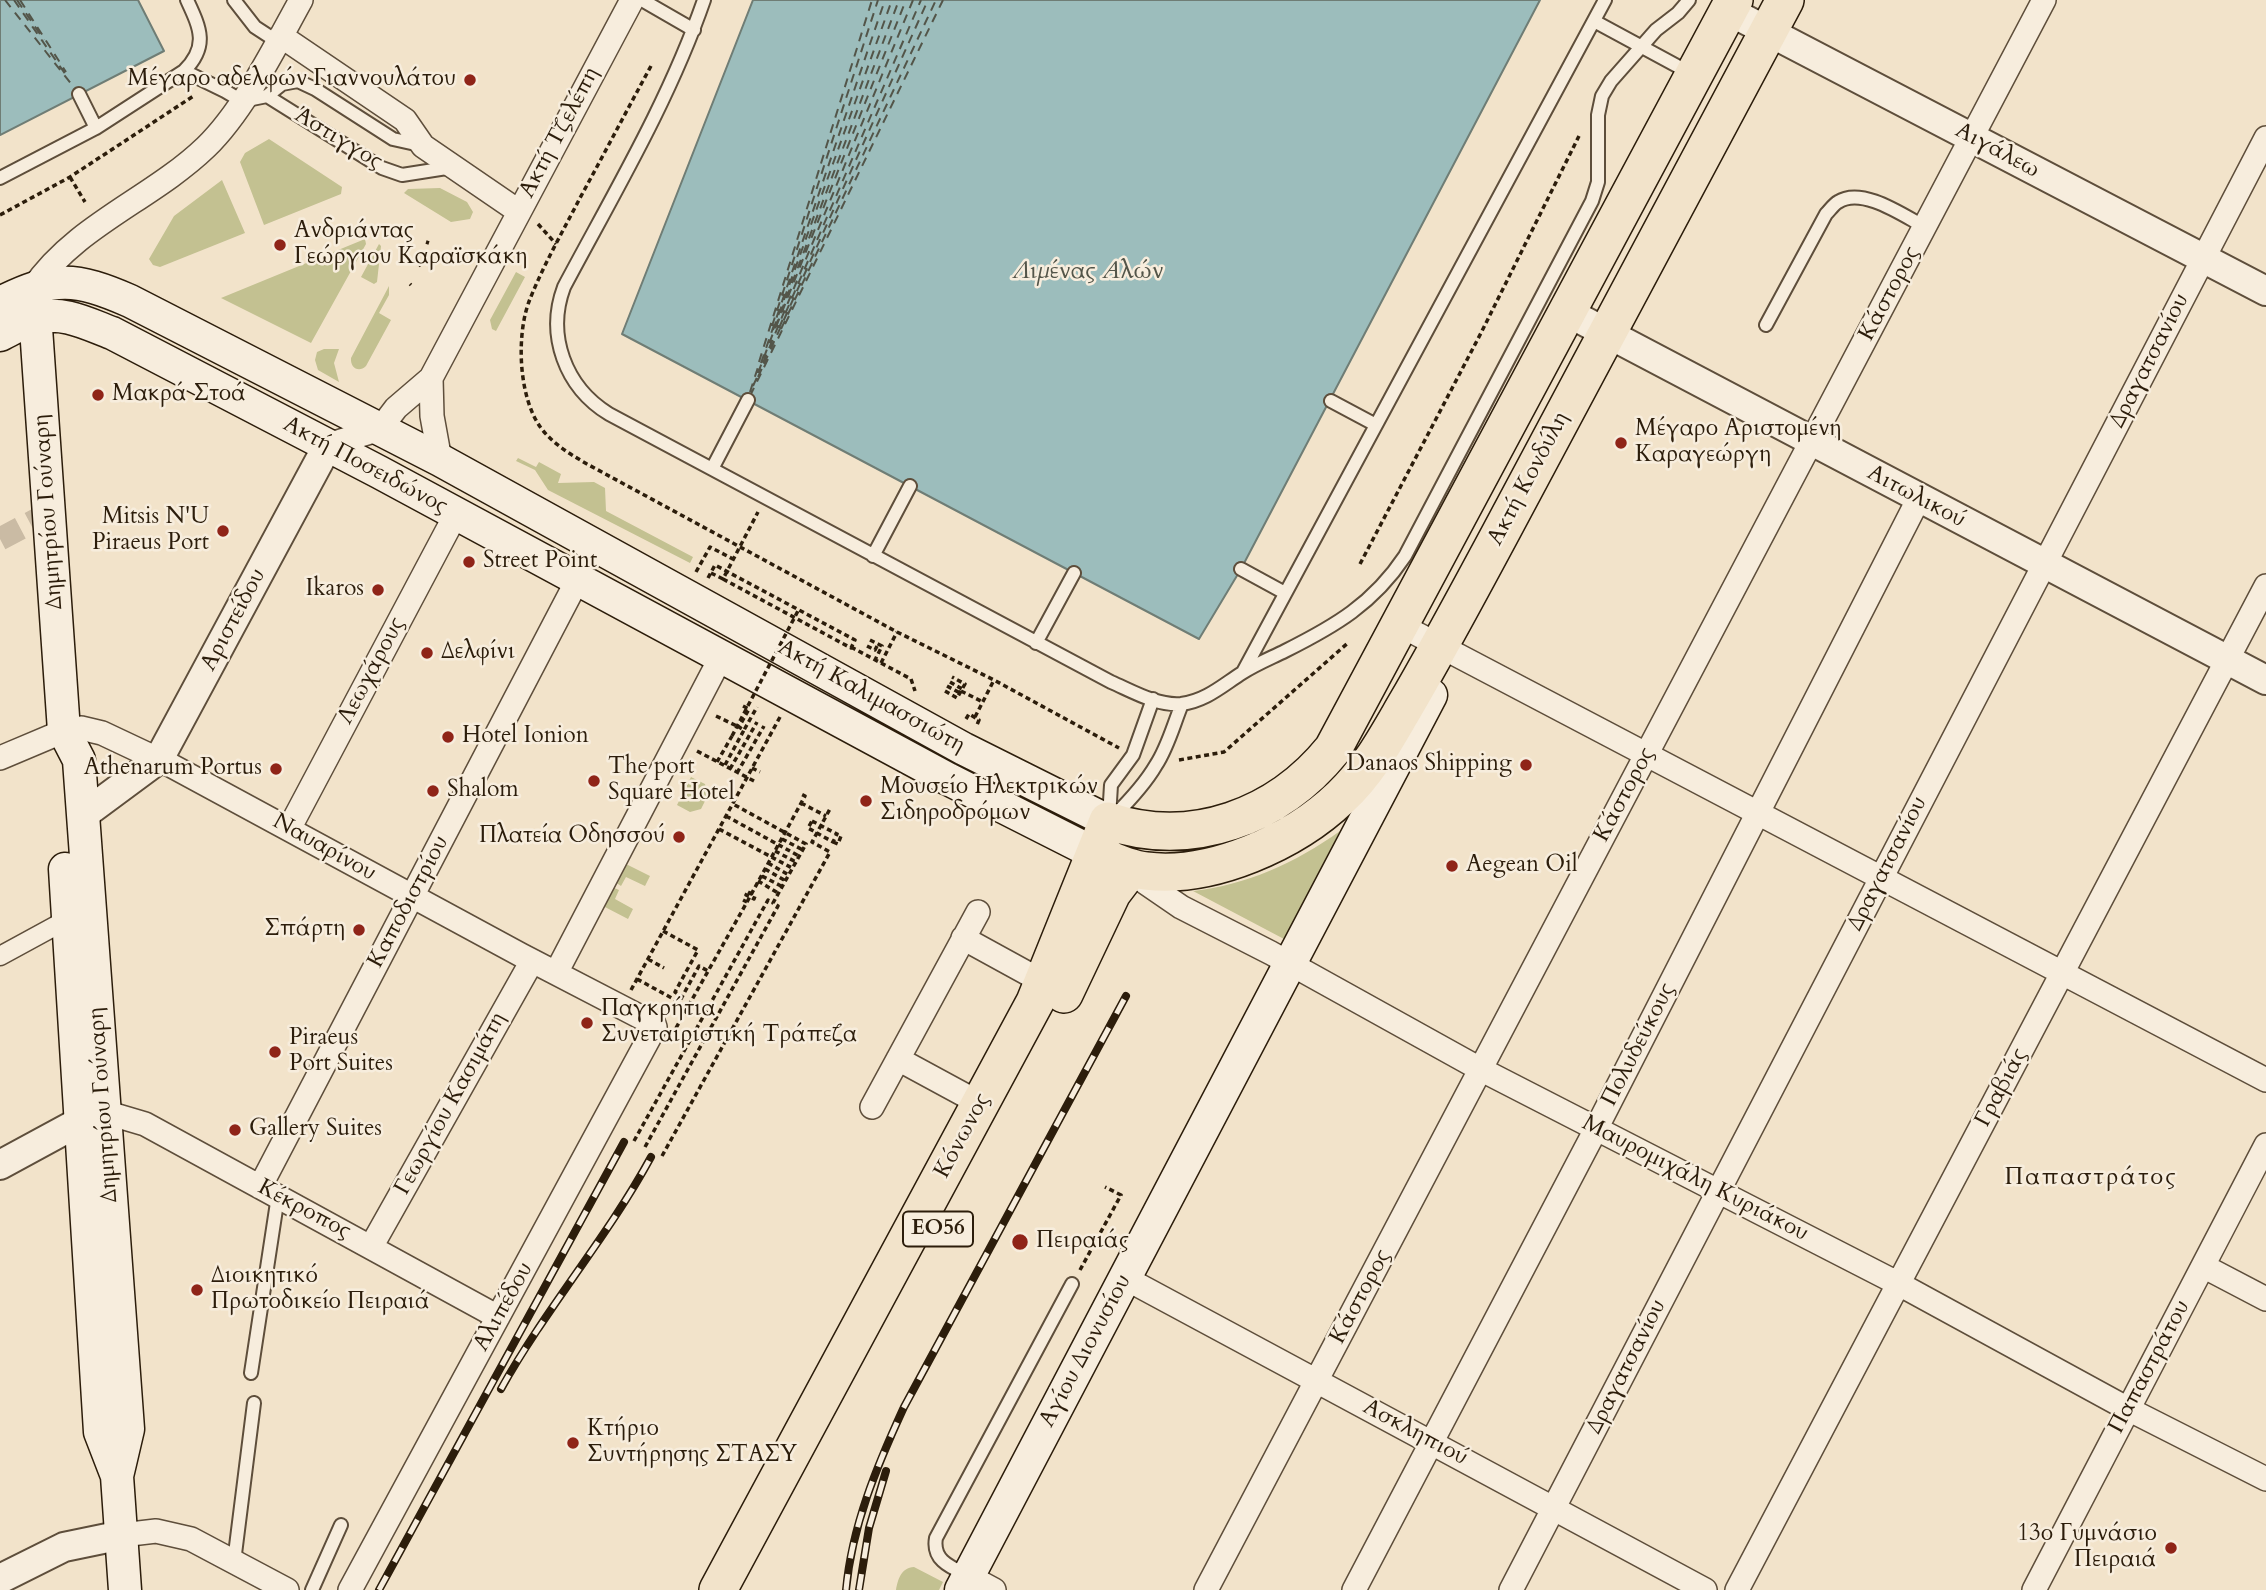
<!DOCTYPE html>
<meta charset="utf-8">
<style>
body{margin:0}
canvas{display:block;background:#f2e3ca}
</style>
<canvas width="2266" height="1590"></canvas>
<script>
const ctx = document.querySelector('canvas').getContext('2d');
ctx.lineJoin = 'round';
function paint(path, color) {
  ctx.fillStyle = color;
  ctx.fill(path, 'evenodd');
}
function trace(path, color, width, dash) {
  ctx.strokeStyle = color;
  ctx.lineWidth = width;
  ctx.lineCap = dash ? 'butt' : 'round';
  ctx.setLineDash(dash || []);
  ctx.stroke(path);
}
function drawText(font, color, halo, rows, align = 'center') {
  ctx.font = font + ' Cardo,serif';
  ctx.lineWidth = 5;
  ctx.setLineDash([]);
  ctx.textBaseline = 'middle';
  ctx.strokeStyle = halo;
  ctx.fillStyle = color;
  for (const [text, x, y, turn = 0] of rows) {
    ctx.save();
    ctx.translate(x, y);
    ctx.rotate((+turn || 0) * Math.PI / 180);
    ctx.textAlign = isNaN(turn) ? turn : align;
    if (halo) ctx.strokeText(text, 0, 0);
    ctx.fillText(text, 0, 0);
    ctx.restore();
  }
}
paint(new Path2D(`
 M269 139 342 187 341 194 264 225 240 162 245 153Z
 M222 180 245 233 160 267 153 265 149 259 174 216Z
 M440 188 467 202 473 212 470 219 451 222 404 193 408 189Z
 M365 239 366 244 311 343 221 298Z
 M379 244 381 246 377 282 374 284 361 277Z
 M516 272 525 277 496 331 492 329 490 320Z
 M389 286V295L379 313 391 320 366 366C359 373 350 368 351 358Z
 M339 349 334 363 339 382 318 370 315 360 317 352 324 349Z
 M518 458 536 467 539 462 561 474 558 483 594 482 605 488 606 511 693 557 690 563 548 490 535 470 516 461Z
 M691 777 705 784 708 795 701 809 690 812 677 805Z
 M1340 831 1284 939 1193 891C1247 885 1295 863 1340 831Z
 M624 863 650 876 645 886 626 877 621 886 615 882Z
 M612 887 619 890 615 899 633 909 628 919 603 906Z
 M914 1567 943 1582 939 1590H896C898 1579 901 1568 914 1567Z`), '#c3c191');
const water = new Path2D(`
 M0 0H138L164 51 0 135Z
 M753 0H1540L1241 569 1199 639 622 334Z`);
paint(water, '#9cbdbc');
trace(water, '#6f7d75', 2);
trace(new Path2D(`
 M5 0 76 90
 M14 0 68 78
 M17 0 44 40
 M20 0 66 72
 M772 326 878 0
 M776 327 906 0
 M779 328 921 0
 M781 329 936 0
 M773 330 892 0
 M759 362 872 0
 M761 363 885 0
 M763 363 913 0
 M764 364 928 0
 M758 373 899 0
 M758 377 763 366
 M753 386 758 375
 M750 392 759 364
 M750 396 943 0`), '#535549', 2, [9, 7]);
trace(new Path2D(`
 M0 539 49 513`), '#cabba4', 23, [23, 11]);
const service = new Path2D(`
 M234 0 255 27 278 42
 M642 0 694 30
 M704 0C669 101 614 193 564 287 546 335 565 387 609 414L1111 682C1132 691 1157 706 1181 704 1206 701 1223 685 1242 673 1256 664 1271 658 1285 651 1335 626 1373 604 1405 556L1592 201 1598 182V115L1602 96 1611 81 1656 30 1678 13 1689 0
 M1594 21 1692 74
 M184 71 225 91 242 101 267 96 282 84 298 81 315 89 393 139 420 145
 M79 94 96 128
 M267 96 382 168 402 175 453 167
 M0 178 96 128 184 71C209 46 200 28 187 0
 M1766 325 1826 214C1830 210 1834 204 1838 202 1862 186 1904 216 1925 227
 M1331 401 1376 425
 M712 469 748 400
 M873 556 910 486
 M1241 569 1285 593
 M1036 643 1074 573
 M1243 672 1605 0
 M1114 816C1129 801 1145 784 1156 765 1168 747 1174 723 1182 704
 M1109 818 1111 785 1133 755 1153 699
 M251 1373 278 1196
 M234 1562 254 1403
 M967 1575C950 1567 932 1560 936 1538L1072 1284
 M312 1590 341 1525`);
const pedestrian = new Path2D(`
 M0 956 68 919`);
const minor = new Path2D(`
 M281 36 405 120 423 146 518 211
 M33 288C76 225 152 199 206 147 244 110 275 47 301 0
 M431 378 432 416 440 460
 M328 445 380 429 396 408 431 378 632 0
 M1400 625 2266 1080
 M0 758 64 731 81 728 102 733 172 766 521 955 654 1024 655 1027 350 1590
 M289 829 456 514
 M1133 870 1146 883 1181 907 1271 953 1480 1069 1899 1284 2128 1409 2266 1479
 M963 938 1045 983
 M556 973 721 657
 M898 1059 981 1104
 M872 1107 978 912
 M105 1115 118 1116 145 1124 498 1317
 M260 1187 578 579
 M371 1247 532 961
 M2203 1266 2266 1299
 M1125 1278 1705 1590
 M122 1535 156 1531 191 1539 287 1590
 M968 1576 994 1590
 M1206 1590 2044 0
 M1354 1590 1596 1129 1919 498
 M1511 1590 2266 138
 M1737 1590 2266 586
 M2034 1590 2266 1145`);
const tertiary = new Path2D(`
 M1729 11 2266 291
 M1567 312 2266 680
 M82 816 159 759 328 445
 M0 1165 81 1121 101 1116
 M0 1579 64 1547 122 1535`);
const secondary = new Path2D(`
 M34 299 64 731 79 760 128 1429 117 1476
 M0 303C54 276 75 277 130 301L440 460 964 749 1108 821
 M0 335C11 330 24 321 36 318 62 310 88 324 112 333L379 472 948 779 1096 854
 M65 869 100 1432 117 1476 125 1590
 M961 1590 1431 695`);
const primary = new Path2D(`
 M1096 854C1112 861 1128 869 1146 871 1212 879 1294 842 1341 797 1370 770 1388 735 1408 701 1440 646 1470 590 1500 534 1595 356 1690 178 1785 0
 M1064 994 1112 893 1131 868
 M718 1590 1035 1002 1108 821C1192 849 1278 817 1333 749L1734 0`);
trace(service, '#5e4e3b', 16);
trace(pedestrian, '#5e4e3b', 21);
trace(minor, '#5e4e3b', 26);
trace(tertiary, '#5e4e3b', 32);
trace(secondary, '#2c1d0b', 35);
trace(primary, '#2c1d0b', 40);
trace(new Path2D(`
 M651 66C627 110 604 154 580 198 563 231 544 264 530 299 516 333 518 397 541 428 553 444 570 454 587 464L897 632 994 680 1119 748
 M70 177 85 202
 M0 215 70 177 195 95
 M538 224 556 244
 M426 242 429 243
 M421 253 423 254
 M419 264 421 266
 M410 284 411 285
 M1360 564 1481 333 1579 136
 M696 572 710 547 733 559
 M711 573 723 579 758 512
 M708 578 715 565 855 640 851 648 723 579
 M870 640 882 646 875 660
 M867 646 875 650 878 644
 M851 647 911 679 915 691
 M881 663 897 632
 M950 682 962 689
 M947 686 960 693
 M945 691 957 698 965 684 952 677
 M961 691 983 702
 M743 706 749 709 739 727 744 730 757 707
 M716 716 739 727
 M975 717 994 680
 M966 719 969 714 979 720 977 725
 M697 751 754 781
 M1179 760 1224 752 1349 642
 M717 762 732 736
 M725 765 744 730
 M752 768 760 772
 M730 769 757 722
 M737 773 764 726
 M801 803 826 816
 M726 816 799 856
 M812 821 837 834 833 842 808 828Z
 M719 829 792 868
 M782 839 803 850
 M833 842 838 844 841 836 837 834
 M775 851 796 862
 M768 863 789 875
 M765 869 786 881
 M762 876 781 886
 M758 881 778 893
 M748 892 755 896 754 899 746 895Z
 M747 902 805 796 801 794
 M663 931 698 950 675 992 682 997 699 966 708 971
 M648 959 664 968
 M637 979 679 1002 682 997
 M631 990 780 717
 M676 1028 747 902 743 900
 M634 1141 768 900 773 903
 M645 1147 778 906 773 903 806 844 733 804
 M662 1156 830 852 812 842 831 807
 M1080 1270 1121 1195 1105 1187`), '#2c1d0b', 3.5, [5, 3.5]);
trace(service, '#f7eddd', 12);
trace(pedestrian, '#f7eddd', 18);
trace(minor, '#f7eddd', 23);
trace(tertiary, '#f7eddd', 28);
trace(secondary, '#f7eddd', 32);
trace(primary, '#f2e3ca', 37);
const rail = new Path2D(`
 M501 1389C546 1308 607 1238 651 1157
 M379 1590 624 1142
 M846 1590C852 1525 877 1466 904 1407L1126 996
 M859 1590 869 1528 886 1471`);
trace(rail, '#2c1d0b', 8);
trace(rail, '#f7eddd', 5, [16]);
trace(new Path2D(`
 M732 736 799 609`), '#2c1d0b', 3.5, [5, 3.5]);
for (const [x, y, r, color] of [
 [470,80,7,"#8f2418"],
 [280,245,7,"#8f2418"],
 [98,395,7,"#8f2418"],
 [1621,443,7,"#8f2418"],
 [223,531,7,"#8f2418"],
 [469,562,7,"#8f2418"],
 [378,590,7,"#8f2418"],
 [427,653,7,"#8f2418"],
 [448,737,7,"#8f2418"],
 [1526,765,7,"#8f2418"],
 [276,769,7,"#8f2418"],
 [594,781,7,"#8f2418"],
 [433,791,7,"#8f2418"],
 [866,801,7,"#8f2418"],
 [679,837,7,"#8f2418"],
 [1452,866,7,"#8f2418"],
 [359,930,7,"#8f2418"],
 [587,1023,7,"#8f2418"],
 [275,1052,7,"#8f2418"],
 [235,1130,7,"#8f2418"],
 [1020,1242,9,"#8f2418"],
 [197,1290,7,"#8f2418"],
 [573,1443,7,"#8f2418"],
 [2171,1548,7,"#8f2418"]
]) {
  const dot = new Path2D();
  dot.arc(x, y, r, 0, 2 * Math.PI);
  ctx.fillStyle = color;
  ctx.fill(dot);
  trace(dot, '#f7eddd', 2.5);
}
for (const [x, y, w] of [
 [938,1229,70]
]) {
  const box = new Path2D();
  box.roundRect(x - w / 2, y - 17.5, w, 35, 5);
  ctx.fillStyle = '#f7eddd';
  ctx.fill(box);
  trace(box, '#2c1d0b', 2);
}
drawText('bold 21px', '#2c1d0b', null, [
 ["ΕΟ56",938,1229]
]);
drawText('23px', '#2c1d0b', '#f7eddd', [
 ["Μέγαρο αδελφών Γιαννουλάτου",456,80,"right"],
 ["Ανδριάντας",294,232],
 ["Γεώργιου Καραϊσκάκη",294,258],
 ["Μακρά Στοά",112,395],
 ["Μέγαρο Αριστομένη",1635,430],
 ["Καραγεώργη",1635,456],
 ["Mitsis N'U",209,518,"right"],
 ["Piraeus Port",209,544,"right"],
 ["Street Point",483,562],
 ["Ikaros",364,590,"right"],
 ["Δελφίνι",441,653],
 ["Hotel Ionion",462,737],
 ["Danaos Shipping",1512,765,"right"],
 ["The port",608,768],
 ["Square Hotel",608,794],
 ["Athenarum Portus",262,769,"right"],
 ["Μουσείο Ηλεκτρικών",880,788],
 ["Σιδηροδρόμων",880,814],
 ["Shalom",447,791],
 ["Πλατεία Οδησσού",665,837,"right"],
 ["Aegean Oil",1466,866],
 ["Σπάρτη",345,930,"right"],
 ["Παγκρήτια",601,1010],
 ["Συνεταιριστική Τράπεζα",601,1036],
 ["Piraeus",289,1039],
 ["Port Suites",289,1065],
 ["Gallery Suites",249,1130],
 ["Πειραιάς",1036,1242],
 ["Διοικητικό",211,1277],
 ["Πρωτοδικείο Πειραιά",211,1303],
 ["Κτήριο",587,1430],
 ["Συντήρησης ΣΤΑΣΥ",587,1456],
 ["13ο Γυμνάσιο",2157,1535,"right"],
 ["Πειραιά",2157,1561,"right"]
], 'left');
drawText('23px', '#2c1d0b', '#f7eddd', [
 ["Ακτή Τζελέπη",560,133,-62],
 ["Άστιγγος",338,139,31],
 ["Αιγάλεω",1997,151,28],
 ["Κάστορος",1890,294,-62],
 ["Δραγατσανίου",2150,361,-63],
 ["Ακτή Ποσειδώνος",365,466,28],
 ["Ακτή Κονδύλη",1529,479,-62],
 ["Αιτωλικού",1916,497,28],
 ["Δημητρίου Γούναρη",49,512,-94],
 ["Αριστείδου",234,620,-62],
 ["Λεωχάρους",372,671,-62],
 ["Ακτή Καλιμασσιώτη",871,697,29],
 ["Κάστορος",1625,795,-62],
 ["Ναυαρίνου",324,848,29],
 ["Δραγατσανίου",1888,864,-63],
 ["Καποδιστρίου",409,902,-62],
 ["Πολυδεύκους",1639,1045,-63],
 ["Γραβιάς",2002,1088,-62],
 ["Γεωργίου Κασιμάτη",451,1104,-61],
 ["Δημητρίου Γούναρη",104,1105,-94],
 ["Κόνωνος",963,1136,-62],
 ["Μαυρομιχάλη Κυριάκου",1695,1179,27],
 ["Κέκροπος",304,1210,28],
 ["Κάστορος",1361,1297,-62],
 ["Αλιπέδου",504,1307,-61],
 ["Αγίου Διονυσίου",1086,1351,-62],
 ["Δραγατσανίου",1627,1367,-63],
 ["Παπαστράτου",2150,1367,-62],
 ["Ασκληπιού",1415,1433,28]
]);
drawText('italic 24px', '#535549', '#f7eddd', [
 ["Λιμένας Αλών",1089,272]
]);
ctx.letterSpacing = '2px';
drawText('24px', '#2c1d0b', '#f7eddd', [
 ["Παπαστράτος",2091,1178]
]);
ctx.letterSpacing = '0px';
</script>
